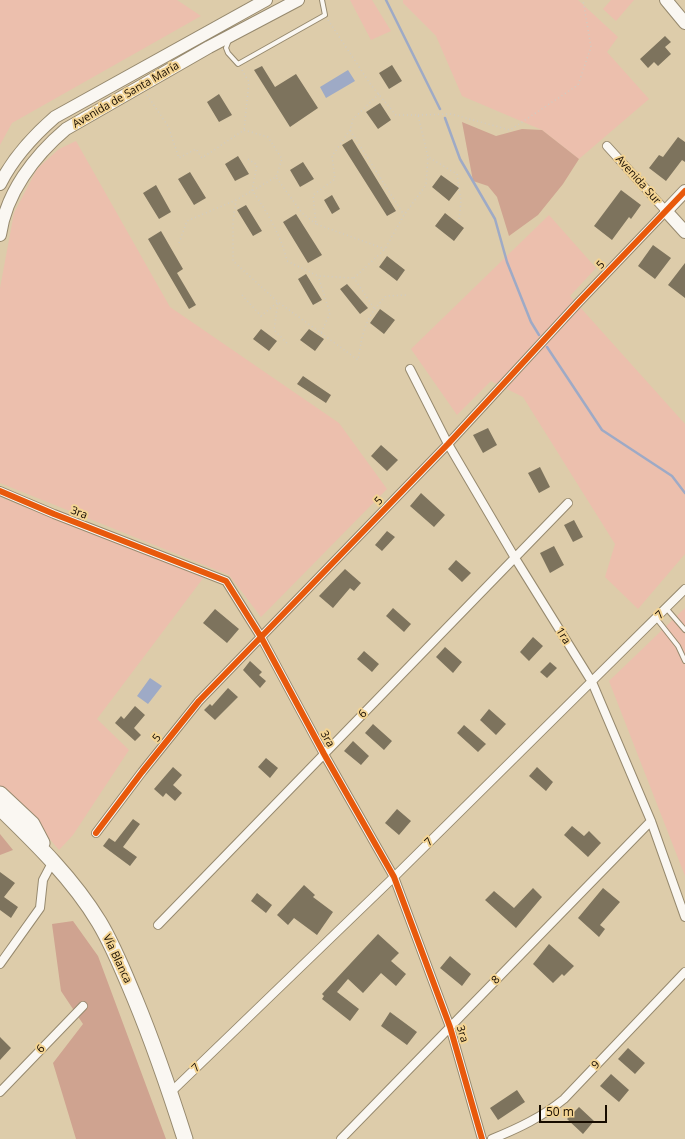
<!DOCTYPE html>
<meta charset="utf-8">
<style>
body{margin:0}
#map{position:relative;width:685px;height:1139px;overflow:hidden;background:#dca;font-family:"Open Sans",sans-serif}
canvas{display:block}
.scale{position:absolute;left:539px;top:1105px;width:68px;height:18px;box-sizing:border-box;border:2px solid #170c00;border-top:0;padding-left:5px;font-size:12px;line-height:14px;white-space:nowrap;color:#170c00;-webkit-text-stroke:3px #f3d494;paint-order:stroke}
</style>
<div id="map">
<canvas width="685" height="1139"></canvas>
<div class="scale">50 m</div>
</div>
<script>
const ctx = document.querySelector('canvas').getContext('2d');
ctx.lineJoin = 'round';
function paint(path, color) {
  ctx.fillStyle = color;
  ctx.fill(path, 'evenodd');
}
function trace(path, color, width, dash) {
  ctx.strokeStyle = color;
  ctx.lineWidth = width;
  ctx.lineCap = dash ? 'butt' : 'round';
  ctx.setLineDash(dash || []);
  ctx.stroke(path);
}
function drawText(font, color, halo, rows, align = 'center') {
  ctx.font = font + ' "Open Sans",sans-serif';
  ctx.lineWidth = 4;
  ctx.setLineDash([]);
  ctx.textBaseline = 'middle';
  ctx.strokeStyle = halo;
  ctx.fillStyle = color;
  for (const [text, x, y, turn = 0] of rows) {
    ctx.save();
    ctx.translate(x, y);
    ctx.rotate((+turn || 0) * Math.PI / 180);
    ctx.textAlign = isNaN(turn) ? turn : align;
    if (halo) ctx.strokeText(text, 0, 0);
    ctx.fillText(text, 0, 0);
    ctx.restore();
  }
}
paint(new Path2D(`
 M0 0H177L201 16 12 123 0 145Z
 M350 0H372L391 31 371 40Z
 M403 0H578L618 37 607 52 649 99 579 159 542 130 462 96 436 36 403 3Z
 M611 0H634L616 21 603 9Z
 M76 141 170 307 339 423 387 489 261 617 229 575 0 483V288L14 213 37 169 59 149Z
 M549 215 596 268 570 296 685 424V554L638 609 605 577 615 544 523 397 491 381 457 415 411 349Z
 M0 497 204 577 97 719 129 750 73 835 59 850 24 809 0 787Z
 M685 608V876L609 681Z`), '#ecbfad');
paint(new Path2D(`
 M462 122 496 136 522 129 542 130 579 159 563 184 538 215 509 236 497 197 488 186 473 181Z
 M0 834 13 850 0 855Z
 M73 921 98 956 166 1139H76L53 1063 83 1024 61 991 52 924Z`), '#cfa390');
paint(new Path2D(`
 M348 70 355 81 326 98 320 87Z
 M150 678 162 686 148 704 137 696Z`), '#9eaac6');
trace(new Path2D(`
 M386 0 440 109
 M445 118 460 159 495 219 507 262 531 322 539 335
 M547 347 602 430 672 476 685 493`), '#9eaac6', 2.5);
paint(new Path2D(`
 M665 36 671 42 665 47 671 54 658 66 654 62 648 68 640 59Z
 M392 65 402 81 389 89 379 73Z
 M262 66 275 87 296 74 318 108 290 127 254 70Z
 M219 94 232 115 219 122 207 102Z
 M380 103 391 120 378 129 366 112Z
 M678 137 685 142V162L682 160 666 181 649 168 659 155 663 157Z
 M352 139 396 211 387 216 342 145Z
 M238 156 249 174 235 181 225 164Z
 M303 162 314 179 300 187 290 170Z
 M190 172 206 198 194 205 178 179Z
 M441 175 459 188 449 201 432 187Z
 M156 185 171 212 159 219 143 193Z
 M621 190 641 205 631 219 629 217 612 240 594 226Z
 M332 195 340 209 332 214 324 200Z
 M246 205 262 231 253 236 237 210Z
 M445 213 464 228 454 241 435 226Z
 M296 214 322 255 308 263 283 222Z
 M161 231 183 269 177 273 196 305 189 309 148 239Z
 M653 245 671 258 655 279 638 266Z
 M387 256 405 270 397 281 379 267Z
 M685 263V298L668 285Z
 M306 274 322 300 313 305 298 279Z
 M347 284 368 308 360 314 340 289Z
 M380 309 395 320 384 334 370 323Z
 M261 329 277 341 269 351 253 339Z
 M309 329 324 339 315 351 300 340Z
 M303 376 331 395 326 403 297 384Z
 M488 428 497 445 483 453 473 435Z
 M381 445 398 460 387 471 371 456Z
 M540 467 550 487 539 493 528 473Z
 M421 493 445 515 434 527 410 506Z
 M574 520 583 537 573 542 564 525Z
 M387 531 395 537 382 551 375 545Z
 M554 546 564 565 550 573 540 553Z
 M456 560 471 573 462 582 448 569Z
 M345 569 361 583 354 591 350 588 333 608 319 596Z
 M393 608 411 624 404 632 386 616Z
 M215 609 239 629 227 643 203 623Z
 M533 637 543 646 529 661 520 652Z
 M445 647 462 662 453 673 436 657Z
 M364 651 379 664 372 672 357 659Z
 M250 661 262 672 259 675 266 681 260 688 243 670Z
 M550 662 557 668 547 678 540 672Z
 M228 688 238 697 215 720 204 710 210 704 212 706Z
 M135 706 145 715 134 728 141 735 135 741 115 723 121 716 124 719Z
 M489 709 506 724 496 735 480 720Z
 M373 724 392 741 384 750 365 733Z
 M464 725 486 744 478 752 457 733Z
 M353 741 369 756 361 765 344 751Z
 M266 758 278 768 270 778 258 767Z
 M173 767 182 775 173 785 182 793 175 801 166 793 163 797 154 789Z
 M537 767 553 782 546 791 529 776Z
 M397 809 411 821 399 835 385 823Z
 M133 819 140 824 123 847 137 857 130 866 103 846 109 838 115 842Z
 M572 826 584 836 589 831 601 843 588 857 564 835Z
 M0 872 15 883 4 897 18 907 11 918 0 910Z
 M304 885 315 895 313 897 333 912 317 935 294 918 288 925 277 915Z
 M533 888 542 897 516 928 485 900 494 891 514 908Z
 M603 888 620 902 600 925 605 929 599 937 578 918Z
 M257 893 272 905 266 913 251 901Z
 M378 934 399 953 391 961 406 974 396 986 381 973 363 993 348 979 337 992 359 1009 350 1021 322 999 324 996 322 994Z
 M549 944 574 966 564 976 562 974 553 983 533 964Z
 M450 956 471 974 462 986 440 968Z
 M390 1012 417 1032 407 1045 381 1026Z
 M0 1037 11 1048 0 1060Z
 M628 1048 645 1063 635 1074 618 1059Z
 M611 1074 629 1090 619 1102 600 1086Z
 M517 1090 525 1102 498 1120 490 1108Z
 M579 1107 594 1121 583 1134 567 1119Z`), '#7d735d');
const lane = new Path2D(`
 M229 40 226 48 228 53 238 64 325 15 322 0
 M666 608 685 630
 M656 618 678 646 685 661`);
const street = new Path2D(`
 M410 369 448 444 515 558 592 682 651 821 685 917
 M0 491 54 514 226 581 261 637 324 754 394 877 450 1027 482 1139
 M96 833 142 772 199 701 448 444 579 302 666 211 607 146
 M158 925 568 503
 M0 964 40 908 43 880 53 861
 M0 1092 83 1006
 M170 1093 394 877 685 589
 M341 1139 651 821
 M492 1139C519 1128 542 1117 564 1099L685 972`);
const secondary = new Path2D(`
 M666 0 685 23
 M0 184C13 158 32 137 55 117L266 0
 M685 191 666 211 685 232
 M0 235C6 193 34 156 66 129L209 47 298 0`);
const highway = new Path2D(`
 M0 794 32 824 42 843
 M0 808C36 843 73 879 99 922 114 947 124 973 135 999 154 1045 170 1092 185 1139`);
trace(lane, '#96896e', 6);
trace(street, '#96896e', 10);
trace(secondary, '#96896e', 14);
trace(highway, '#96896e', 17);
trace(new Path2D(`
 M328 20 371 85 396 115H418L428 157 457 174 461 201 459 219
 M242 70 249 82 244 130
 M379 94 353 119 350 130 404 215
 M147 95 168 126 179 158 196 149 202 158 244 130 268 137 282 159 276 177
 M418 115 451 114 510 130 578 85 591 47 583 0
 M350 130 332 156 335 179 313 195 316 224 385 249
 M248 159 257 165 252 190C267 212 281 235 287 261L318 276 354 278
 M316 224 302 213 276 177 236 200 233 222V261L278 302 321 333 330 313 318 276
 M179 243 187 221 236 200
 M242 295 261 316 278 302 274 330 289 345
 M374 308 354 278 385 249 404 215 426 185 428 157
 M321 333 358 360C363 330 365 318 386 296L408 295`), '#d1ccc2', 1.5, [1, 3]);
trace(lane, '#faf7f2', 4);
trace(street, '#faf7f2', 8);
trace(secondary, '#faf7f2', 12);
trace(highway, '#faf7f2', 15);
trace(new Path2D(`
 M0 491 54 514 226 581 261 637 324 754 394 877 450 1027 482 1139
 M96 833 142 772 199 701 448 444 579 302 685 191`), '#e8590c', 6);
drawText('11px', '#170c00', '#f3d494', [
 ["Avenida de Santa María",126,95,-30],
 ["Avenida Sur",638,180,48],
 ["5",601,265,-46],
 ["5",379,501,-46],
 ["3ra",79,513,21],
 ["7",660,615,-45],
 ["1ra",563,636,58],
 ["6",363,714,-46],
 ["5",157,738,-51],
 ["3ra",327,739,61],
 ["7",429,842,-45],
 ["Vía Blanca",117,959,65],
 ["8",496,980,-46],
 ["3ra",462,1034,73],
 ["6",41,1049,-46],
 ["9",596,1065,-46],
 ["7",196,1068,-44]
]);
</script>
